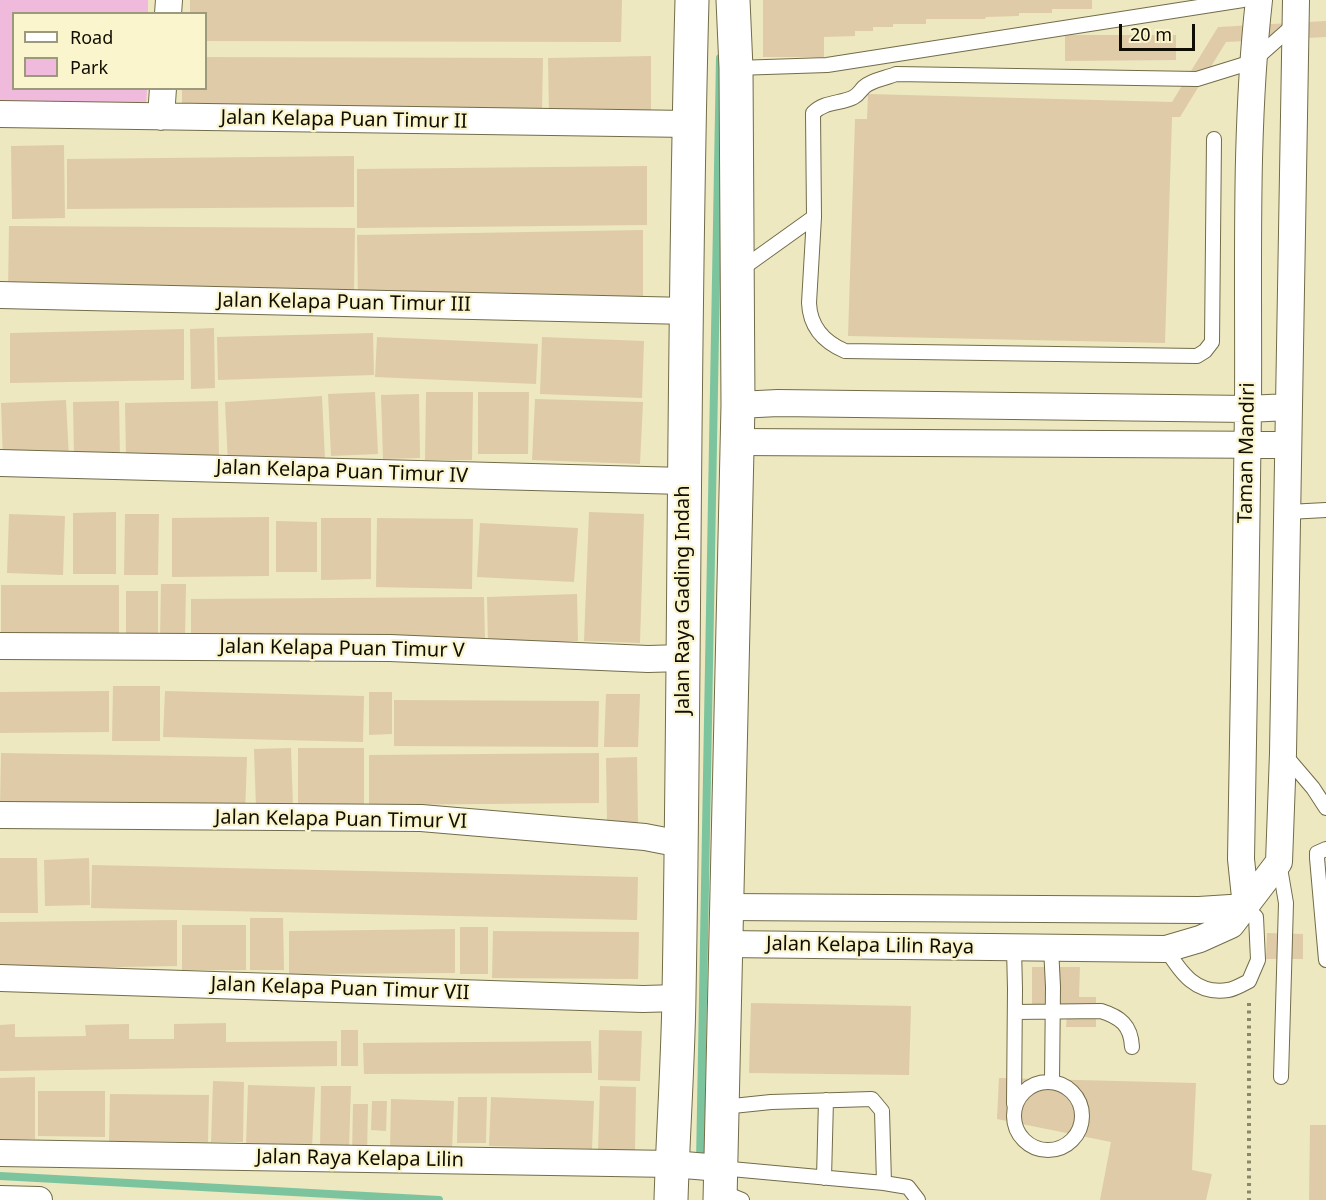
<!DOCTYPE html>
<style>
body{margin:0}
#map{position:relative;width:1326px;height:1200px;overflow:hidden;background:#ede8c0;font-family:"Noto Sans",sans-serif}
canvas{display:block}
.legend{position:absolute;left:12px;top:12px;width:195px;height:78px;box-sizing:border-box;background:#faf5cd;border:2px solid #9c997c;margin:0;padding:8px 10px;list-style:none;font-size:18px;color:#100e02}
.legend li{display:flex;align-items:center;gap:12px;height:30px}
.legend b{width:30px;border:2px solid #9c997c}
.scale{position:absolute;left:1119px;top:24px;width:76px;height:27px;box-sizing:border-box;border:3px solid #100e02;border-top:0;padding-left:8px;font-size:18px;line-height:21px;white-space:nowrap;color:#100e02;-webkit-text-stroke:4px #faf5cd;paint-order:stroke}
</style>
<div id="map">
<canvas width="1326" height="1200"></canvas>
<ul class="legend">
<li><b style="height:8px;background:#fff"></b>Road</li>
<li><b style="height:16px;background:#efbadb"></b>Park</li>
</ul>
<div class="scale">20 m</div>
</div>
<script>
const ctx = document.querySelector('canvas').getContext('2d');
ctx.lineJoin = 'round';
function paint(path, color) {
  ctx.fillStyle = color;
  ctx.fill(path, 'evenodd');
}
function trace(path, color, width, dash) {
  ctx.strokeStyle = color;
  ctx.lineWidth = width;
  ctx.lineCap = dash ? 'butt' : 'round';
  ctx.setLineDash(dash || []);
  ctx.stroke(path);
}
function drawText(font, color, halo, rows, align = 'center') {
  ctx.font = font + ' "Noto Sans",sans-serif';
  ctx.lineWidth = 4.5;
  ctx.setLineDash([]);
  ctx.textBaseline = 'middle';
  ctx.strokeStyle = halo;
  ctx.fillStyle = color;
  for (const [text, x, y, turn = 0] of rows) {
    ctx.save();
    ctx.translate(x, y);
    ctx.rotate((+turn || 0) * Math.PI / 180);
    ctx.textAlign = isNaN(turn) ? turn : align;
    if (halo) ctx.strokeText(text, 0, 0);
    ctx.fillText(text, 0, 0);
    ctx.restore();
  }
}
paint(new Path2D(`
 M0 0H148V13L14 14V88L147 89 146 108 0 106Z`), '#efbadb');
trace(new Path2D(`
 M700 1162 720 58
 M0 1176 439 1200`), '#7bc49e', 8);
paint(new Path2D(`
 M190 0H622L621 42 206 41V14H190Z
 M763 0H1092V9H1052V13H1019V16L986 17 985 19H926V24H893V27H873V31H855V36L824 37V57H763Z
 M1326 21V37L1226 42 1180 117H1172L1165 343 848 336 855 119H867L868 94 1172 102 1218 27Z
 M1065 35H1176V60L1065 61Z
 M651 56V114L549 116 548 58Z
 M206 57 543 58 542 111 182 110V88H206Z
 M64 145 65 218 12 219 11 146Z
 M354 156V207L67 209V159Z
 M647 166V225L357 228V169Z
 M9 226 355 228 354 294 8 292Z
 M643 230V298L358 303 357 235Z
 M214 328 215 388 191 389 190 329Z
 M184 329V380L10 383V333Z
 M373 333 374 375 218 380 217 337Z
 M377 337 538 344 536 384 375 377Z
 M542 337 644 341 642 398 540 394Z
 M375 392 378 454 331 456 328 394Z
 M426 392H473L472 460H425Z
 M478 392H529L528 454H478Z
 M419 394 420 458 383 459 381 395Z
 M322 396 325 460 228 465 225 402Z
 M535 399 643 402 640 464 532 460Z
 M66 400 69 458 3 461 1 403Z
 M119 401 120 458 74 459 73 402Z
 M218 401 219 458 126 460 125 403Z
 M116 512V574H73V513Z
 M589 512 644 514 640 643 584 641Z
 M9 514 65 516 63 575 7 573Z
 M125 514H159L158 575H124Z
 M269 517V576L172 577V518Z
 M321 518H371V579L321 580Z
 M377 518 473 519 472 589 376 587Z
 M276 521 317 522V572H276Z
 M480 523 578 528 574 582 477 577Z
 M161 584H186L185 640H160Z
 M1 585H119V636L1 637Z
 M126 591H158V635H126Z
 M577 594 578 641 488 644 487 597Z
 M484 597 485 642 191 644V599Z
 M113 686H160V741H112Z
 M109 691V732L0 733V692Z
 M165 691 364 696 363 742 163 737Z
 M369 692H392V734L369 735Z
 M606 694H640L638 747H604Z
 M394 700 599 701 598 747 394 746Z
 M291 748 293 807 256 808 254 749Z
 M298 748H364V808H298Z
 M1 753 247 757 245 814 0 809Z
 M599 753V803L369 805V755Z
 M637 757 638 823 607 824 606 758Z
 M0 858H37L38 913H0Z
 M89 858 90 905 45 906 44 860Z
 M92 865 638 877 637 920 91 908Z
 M250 918H283L284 970H250Z
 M177 920V966L0 969V922Z
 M182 925H246V970H182Z
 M460 927H488V974H460Z
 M455 929V973L289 974V931Z
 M493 931 639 932 638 979 492 978Z
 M1267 933 1303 934V959H1266Z
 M1032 967H1080L1079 997H1096V1027H1066L1067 1016H1032Z
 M751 1003 911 1006 909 1075 749 1073Z
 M226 1023V1042L337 1041V1066L0 1071V1025L15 1024V1037L86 1036 85 1025 129 1024V1039H174V1024Z
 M341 1030H358V1066H341Z
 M599 1030 642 1031 640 1081 598 1080Z
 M591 1041 592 1073 364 1074 363 1043Z
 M35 1077V1139L0 1140V1078Z
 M999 1078 1196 1083 1192 1170 1212 1174 1206 1200H1100L1111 1142 997 1119Z
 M213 1081 244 1082 243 1142H211Z
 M248 1085 315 1087 312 1147 246 1145Z
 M321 1086H351L349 1149 320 1148Z
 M600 1086 636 1087 635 1152 598 1151Z
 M38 1091H105V1137L38 1136Z
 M110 1094 209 1095 208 1142 109 1141Z
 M458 1097H487L486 1143H457Z
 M491 1097 594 1101 592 1149 489 1146Z
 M391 1099 454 1101 452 1150 390 1148Z
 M372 1101H387L386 1131 371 1130Z
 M353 1104H368L367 1155 352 1154Z
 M1310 1125H1326V1200H1309Z`), '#dfcba8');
const lane = new Path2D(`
 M736 68 827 65 1243 0
 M1214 139 1212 342 1205 351 1197 356 845 351C824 342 810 327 809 303L814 217 813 113C825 101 841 104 854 97 859 94 860 91 864 87 871 80 887 78 896 74L1197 79 1252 62 1296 23
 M740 270 814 217
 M1288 512 1326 510
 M1284 754 1313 788 1326 808
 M1326 849 1317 853V858L1326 960
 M1279 862 1286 903 1281 1077
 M1051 947 1053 987 1052 1081
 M1014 948 1015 989 1014 1104
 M1166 949C1181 973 1196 995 1228 990 1235 989 1243 984 1249 981L1258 960 1256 917 1246 907
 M1015 1012 1101 1011C1120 1017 1131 1025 1132 1047
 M1014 1116a34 34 0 1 1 68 0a34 34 0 1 1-68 0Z
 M720 1168 884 1183 882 1111 872 1099 771 1102 723 1107
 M824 1178 826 1100
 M884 1183 908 1187 918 1200
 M720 1191 742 1200`);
const street = new Path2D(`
 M168 14 169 0
 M0 114 689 124
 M161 117 163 88
 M0 295 688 311
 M738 405 778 403 1248 409 1288 407
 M737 442 1288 445
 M0 463 684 481
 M0 646 390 648 648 659 683 658
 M0 815 421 818 645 837 681 844
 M727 907 1199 910 1246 907
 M1246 907 1241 859C1243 708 1247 558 1248 407 1249 271 1244 135 1259 0
 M725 944 1166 949 1200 939 1231 925 1279 862 1283 753 1296 0
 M0 978 643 999 679 998
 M0 1153 672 1164 720 1168
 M0 1199 39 1200`);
const secondary = new Path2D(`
 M671 1200C673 1132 678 1063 679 995 685 663 683 332 692 0
 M720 1200 738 405 736 68 733 0`);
trace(lane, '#726c49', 16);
trace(street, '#726c49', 28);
trace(secondary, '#726c49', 35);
trace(new Path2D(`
 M1249 1003V1200`), '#8a876b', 4, [3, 4.5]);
trace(lane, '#fff', 14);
trace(street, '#fff', 26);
trace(secondary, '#fff', 33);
drawText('20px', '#100e02', '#faf5cd', [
 ["Jalan Kelapa Puan Timur II",344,120,1],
 ["Jalan Kelapa Puan Timur III",344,303,1],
 ["Taman Mandiri",1247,453,-89],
 ["Jalan Kelapa Puan Timur IV",342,472,2],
 ["Jalan Raya Gading Indah",683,600,-90],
 ["Jalan Kelapa Puan Timur V",342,649,1],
 ["Jalan Kelapa Puan Timur VI",341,820,1],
 ["Jalan Kelapa Lilin Raya",870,946,1],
 ["Jalan Kelapa Puan Timur VII",340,989,2],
 ["Jalan Raya Kelapa Lilin",360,1159,1]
]);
</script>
